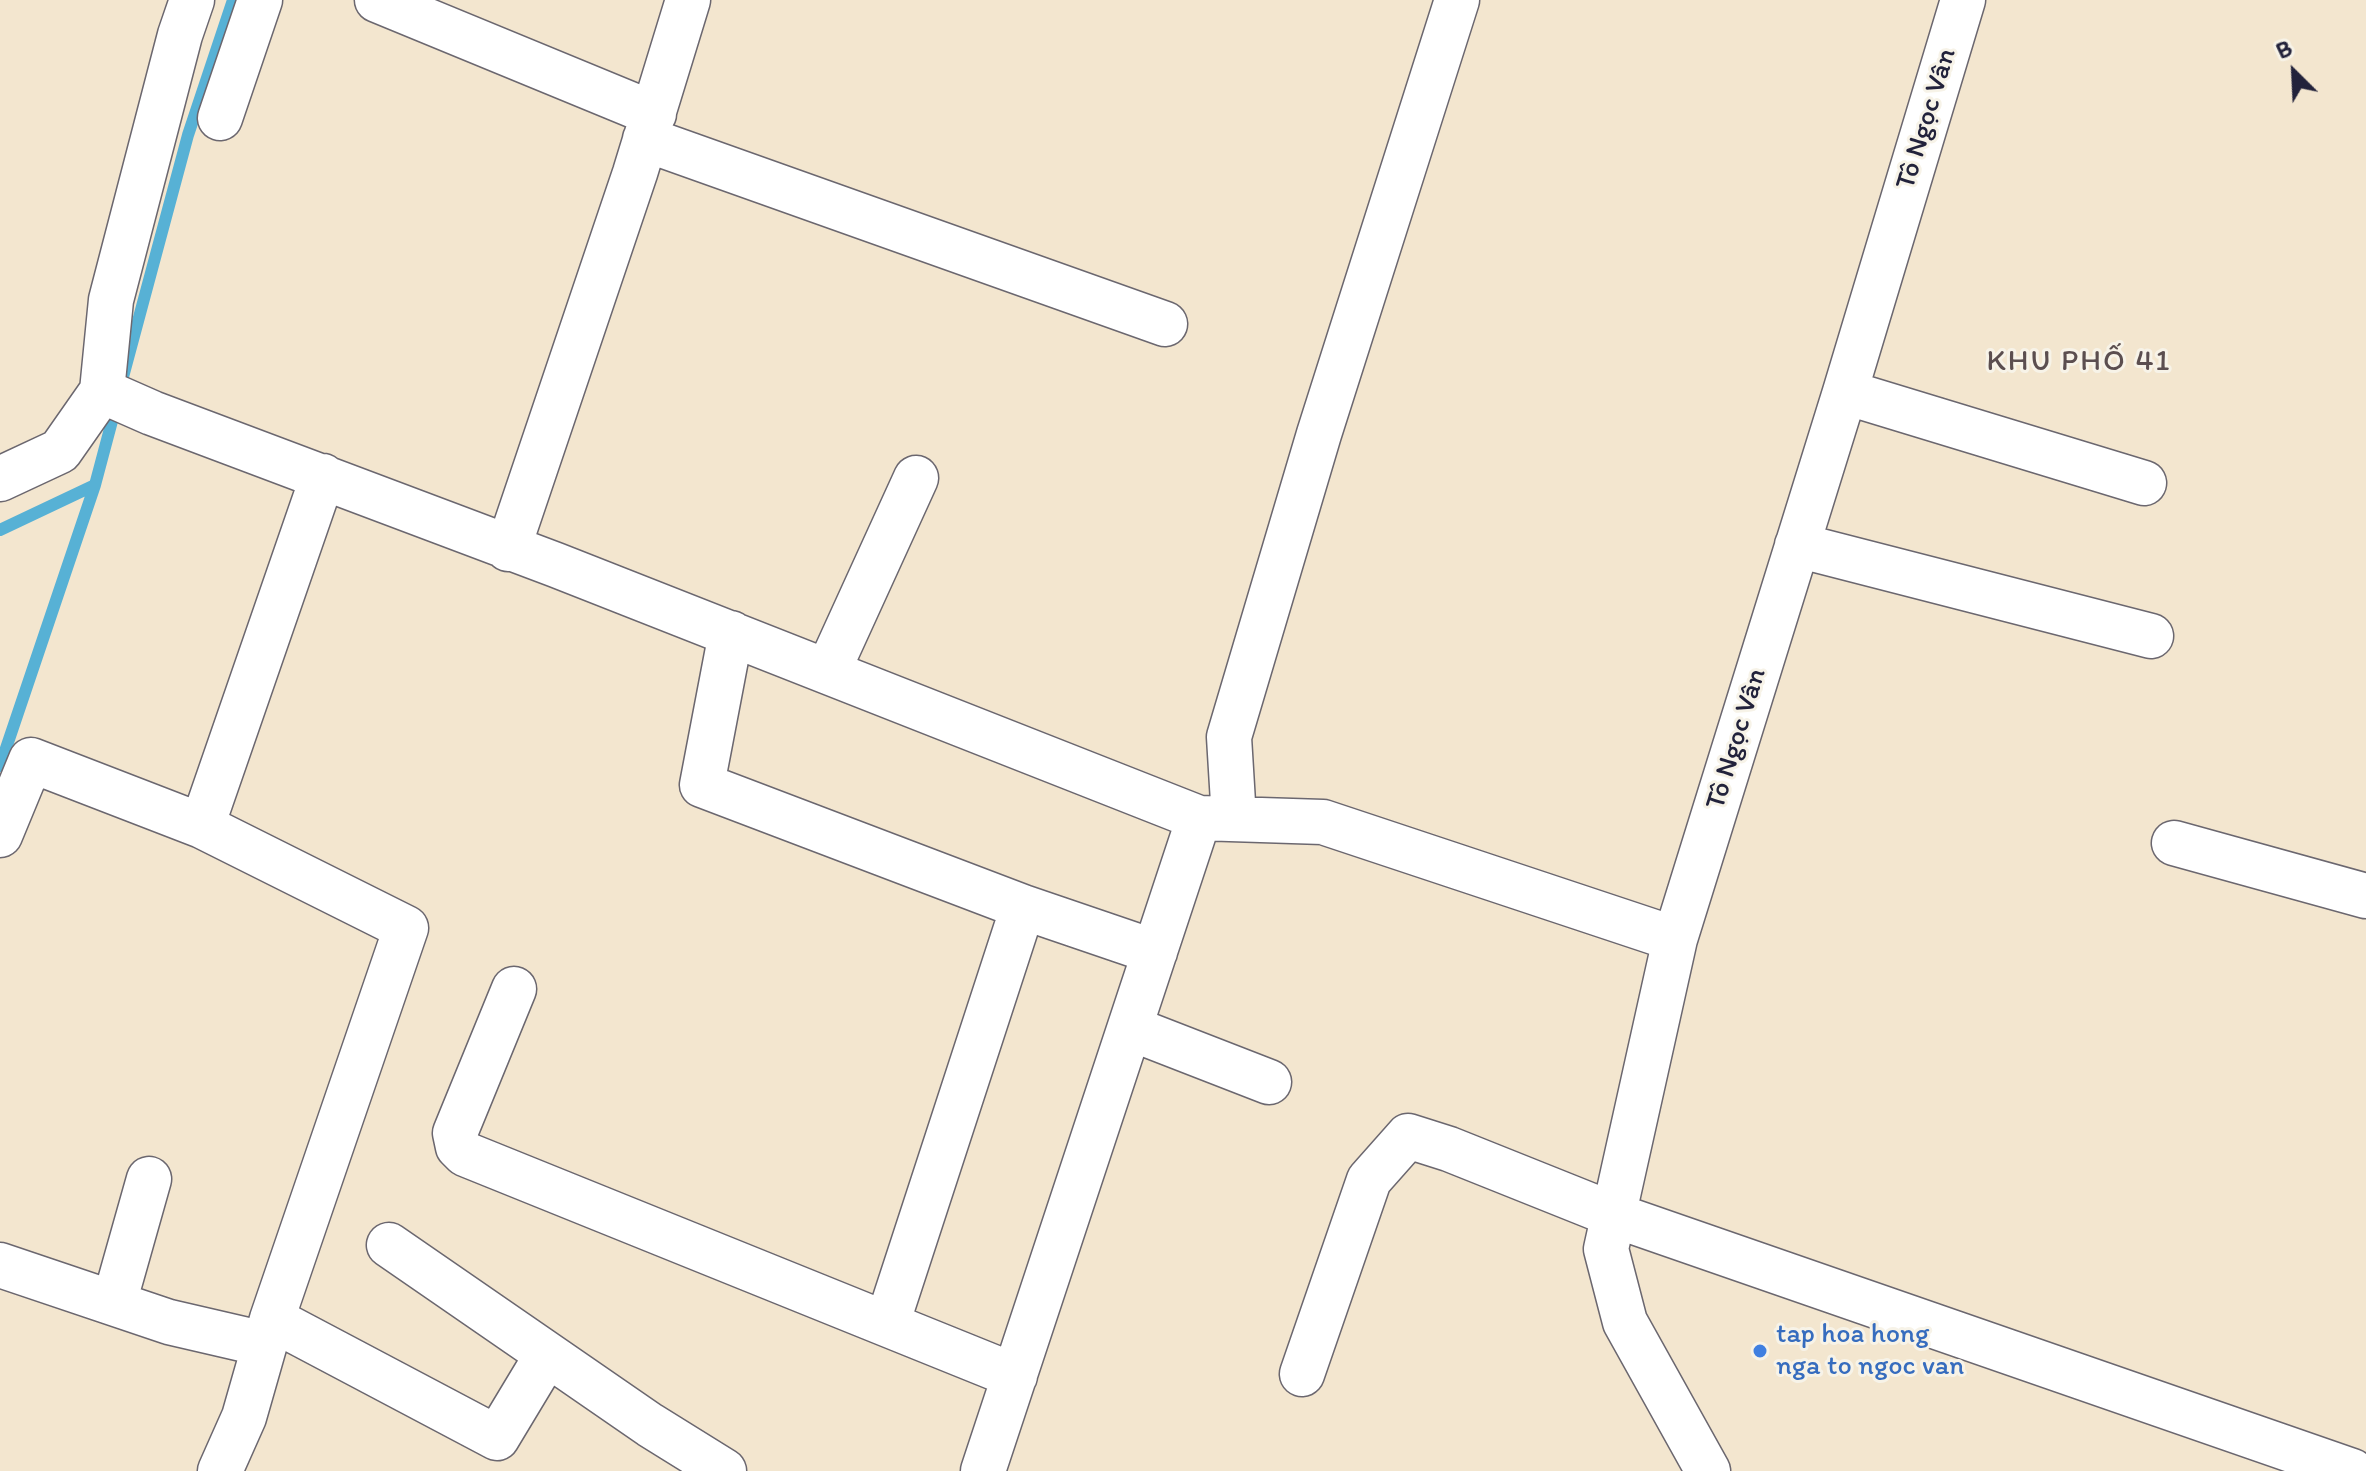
<!DOCTYPE html>
<meta charset="utf-8">
<style>
body{margin:0}
#map{position:relative;width:2366px;height:1471px;overflow:hidden;background:#f3e6cf;font-family:Itim,sans-serif}
canvas{display:block}
.north{position:absolute;left:2254px;top:32px;width:80px;height:80px;-webkit-text-stroke:6px #f7f3e8;paint-order:stroke;rotate:336deg;font-size:22px;font-weight:700;line-height:32px;text-align:center;color:#22223b}
.north::after{content:'';display:block;margin:auto;width:28px;height:36px;background:#22223b;clip-path:polygon(50% 0,100% 100%,50% 72%,0 100%)}
</style>
<div id="map">
<canvas width="2366" height="1471"></canvas>
<div class="north">B</div>
</div>
<script>
const ctx = document.querySelector('canvas').getContext('2d');
ctx.lineJoin = 'round';
function trace(path, color, width, dash) {
  ctx.strokeStyle = color;
  ctx.lineWidth = width;
  ctx.lineCap = dash ? 'butt' : 'round';
  ctx.setLineDash(dash || []);
  ctx.stroke(path);
}
function drawText(font, color, halo, rows, align = 'center') {
  ctx.font = font + ' Itim,sans-serif';
  ctx.lineWidth = 6;
  ctx.setLineDash([]);
  ctx.textBaseline = 'middle';
  ctx.strokeStyle = halo;
  ctx.fillStyle = color;
  for (const [text, x, y, turn = 0] of rows) {
    ctx.save();
    ctx.translate(x, y);
    ctx.rotate((+turn || 0) * Math.PI / 180);
    ctx.textAlign = isNaN(turn) ? turn : align;
    if (halo) ctx.strokeText(text, 0, 0);
    ctx.fillText(text, 0, 0);
    ctx.restore();
  }
}
trace(new Path2D(`
 M123 377 188 135 233 0
 M0 530 95 485
 M0 766 95 485 116 406`), '#57b1d5', 12);
const minor = new Path2D(`
 M377 0 654 114
 M220 118 260 0
 M645 139 1165 324
 M102 391 111 300 180 35 192 0
 M1845 392 2144 483
 M0 479 60 451 102 391 152 413 556 565 1199 818 1323 822 1675 939
 M1797 545 2151 636
 M508 549 635 173 688 0
 M731 633 702 785 1023 907
 M828 671 916 478
 M1234 819 1229 737 1319 434 1457 0
 M202 826 406 928 272 1319 244 1417 220 1471
 M0 835 31 760 202 826 323 476
 M2174 843 2366 896
 M514 989 455 1133 458 1147 465 1154 1015 1376
 M1130 1028 1269 1082
 M389 1245 650 1425 724 1471
 M0 1265 169 1322 264 1344
 M114 1303 149 1179
 M272 1319 497 1438 547 1355
 M887 1324 1023 907 1155 952
 M1302 1374 1369 1180 1408 1136 1449 1149 1614 1215 2352 1471
 M983 1471 1199 818
 M1708 1471 1625 1322 1606 1249 1675 939 1845 392 1963 0`);
trace(minor, '#6b676f', 47);
trace(minor, '#fff', 44);
for (const [x, y, r, color] of [
 [1760,1351,8,"#3f7fe0"]
]) {
  const dot = new Path2D();
  dot.arc(x, y, r, 0, 2 * Math.PI);
  ctx.fillStyle = color;
  ctx.fill(dot);
  trace(dot, '#f7f3e8', 3);
}
drawText('28px', '#22223b', '#f7f3e8', [
 ["Tô Ngọc Vân",1927,119,-73],
 ["Tô Ngọc Vân",1737,739,-73]
]);
drawText('28px', '#366cbe', '#f7f3e8', [
 ["tap hoa hong",1776,1335],
 ["nga to ngoc van",1776,1367]
], 'left');
ctx.letterSpacing = '2px';
drawText('30px', '#5b4e4f', '#f7f3e8', [
 ["KHU PHỐ 41",2079,362]
]);
ctx.letterSpacing = '0px';
</script>
